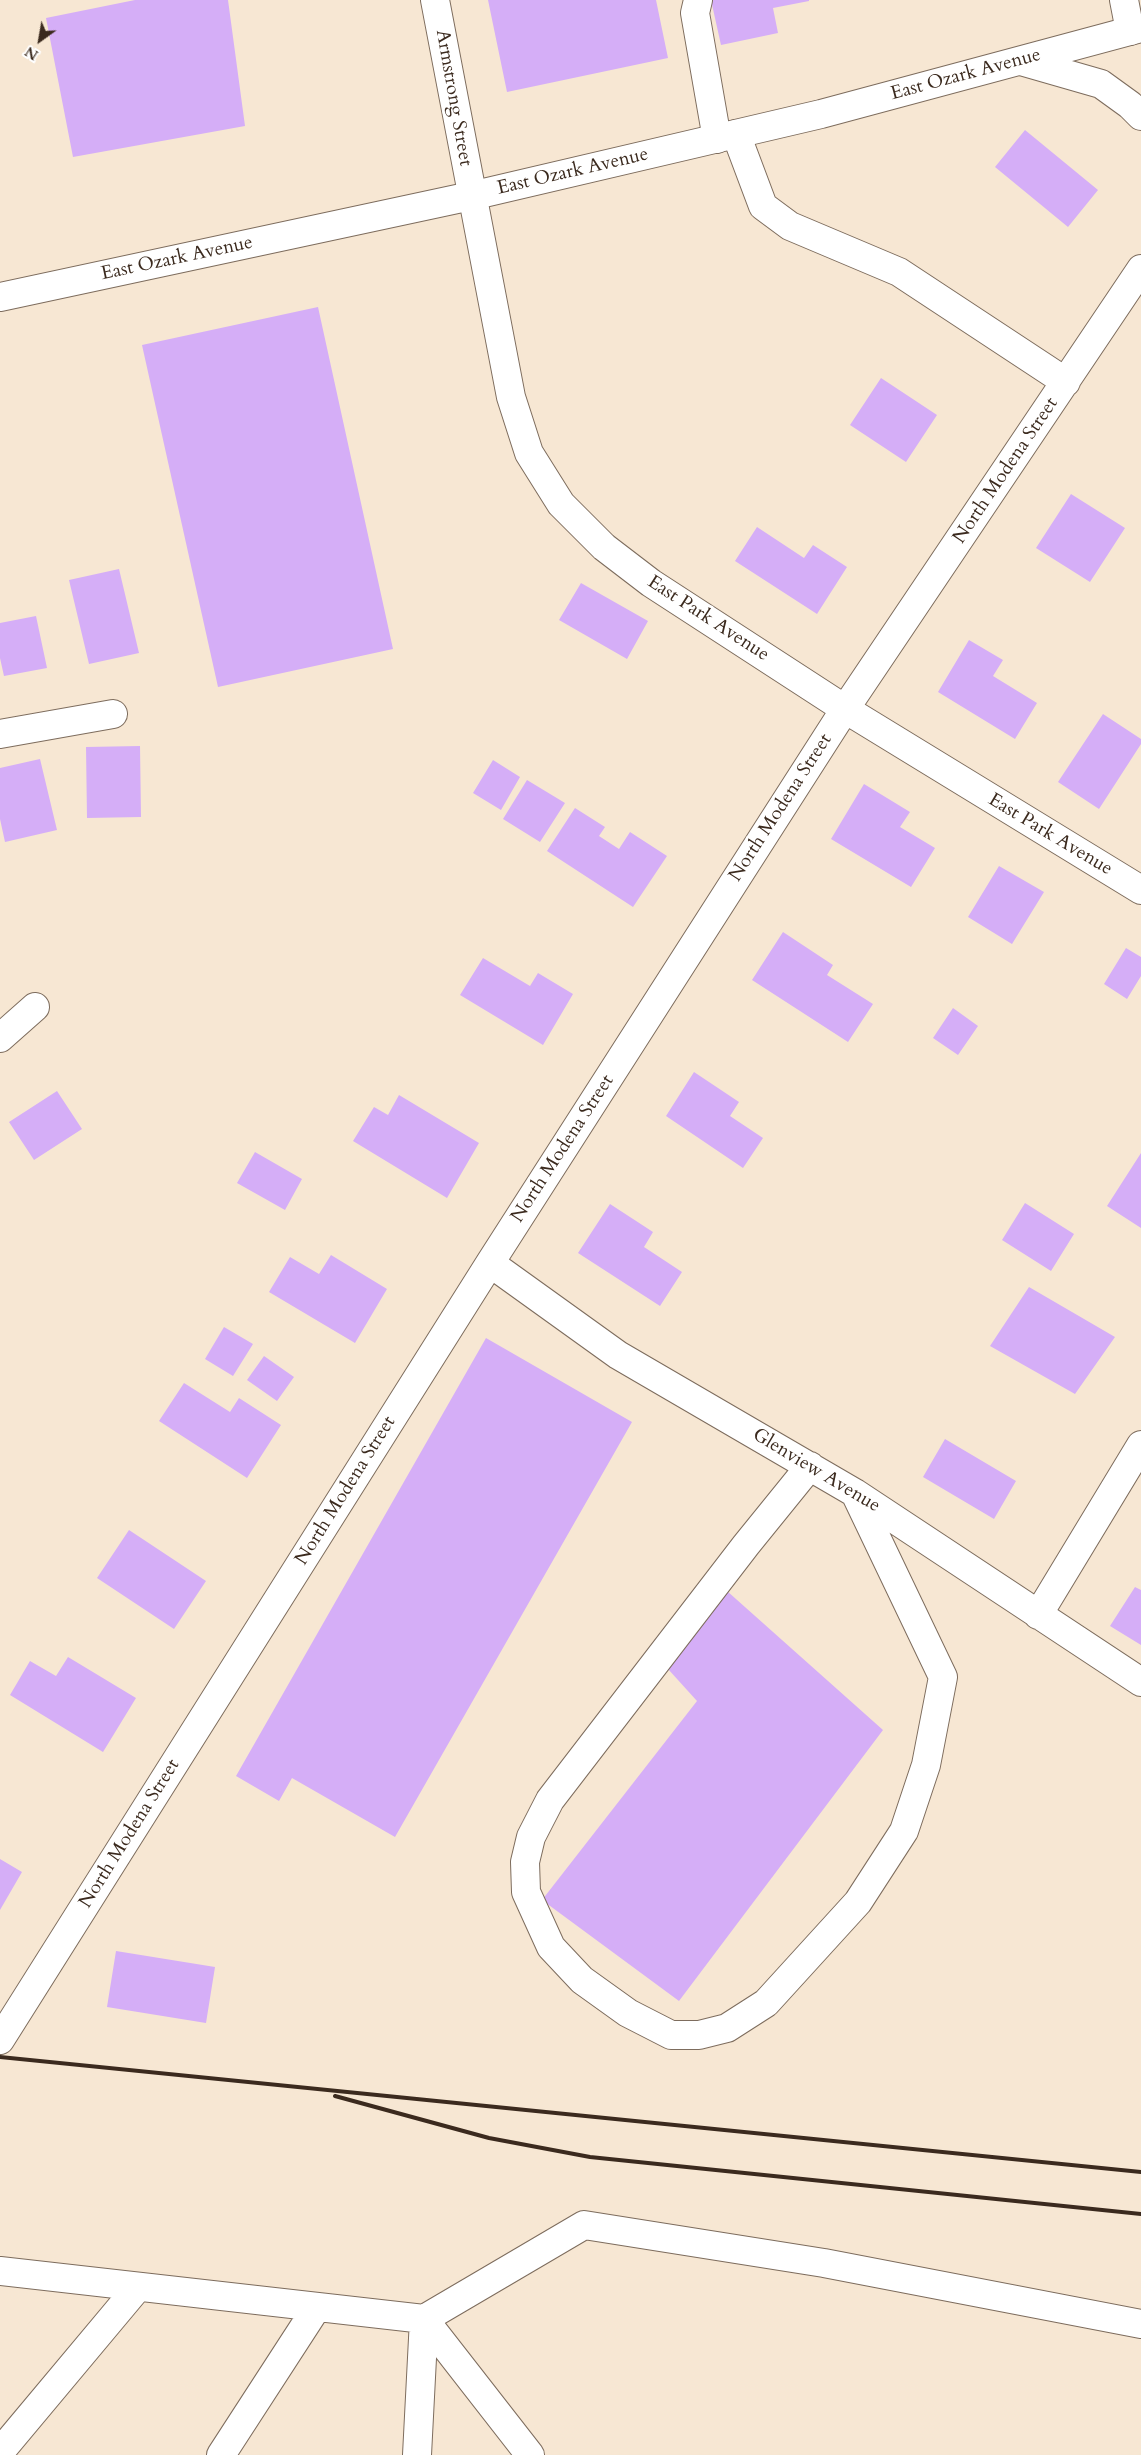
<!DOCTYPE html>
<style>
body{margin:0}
#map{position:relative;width:1141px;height:2455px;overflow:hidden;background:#f7e7d3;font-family:Cardo,serif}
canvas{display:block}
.north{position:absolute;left:15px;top:15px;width:50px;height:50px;-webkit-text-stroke:4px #fff;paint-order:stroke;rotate:212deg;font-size:14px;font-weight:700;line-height:20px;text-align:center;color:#3b2a1e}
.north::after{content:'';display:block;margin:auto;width:18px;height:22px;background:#3b2a1e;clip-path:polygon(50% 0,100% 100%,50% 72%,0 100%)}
</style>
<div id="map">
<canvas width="1141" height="2455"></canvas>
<div class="north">N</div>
</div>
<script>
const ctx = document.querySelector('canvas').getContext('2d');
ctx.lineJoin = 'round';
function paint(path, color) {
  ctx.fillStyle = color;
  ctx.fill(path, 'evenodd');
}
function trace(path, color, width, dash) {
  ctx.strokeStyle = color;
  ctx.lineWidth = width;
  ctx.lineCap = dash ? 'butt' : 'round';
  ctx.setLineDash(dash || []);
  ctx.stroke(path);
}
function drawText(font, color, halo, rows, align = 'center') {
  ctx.font = font + ' Cardo,serif';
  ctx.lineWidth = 5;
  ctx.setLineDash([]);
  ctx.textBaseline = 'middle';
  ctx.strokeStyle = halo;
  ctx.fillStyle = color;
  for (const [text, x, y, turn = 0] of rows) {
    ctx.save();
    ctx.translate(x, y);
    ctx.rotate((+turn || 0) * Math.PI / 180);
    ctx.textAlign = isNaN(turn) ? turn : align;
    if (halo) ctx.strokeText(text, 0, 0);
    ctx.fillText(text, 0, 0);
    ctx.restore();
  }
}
paint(new Path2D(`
 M135 0H228L245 126 73 157 46 18Z
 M488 0H656L668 58 507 92Z
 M711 0H809V1L773 8 778 33 721 45Z
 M1025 130 1098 190 1068 227 995 167Z
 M318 307 393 649 218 687 142 345Z
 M881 378 937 415 906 462 850 425Z
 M1071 494 1125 528 1090 582 1036 548Z
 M757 527 804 558 813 545 847 567 817 614 735 561Z
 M119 569 139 653 89 664 69 580Z
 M581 583 648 621 627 659 559 620Z
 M36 616 47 668 4 676 0 658V623Z
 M969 640 1003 660 993 676 1037 703 1015 739 938 692Z
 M1103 714 1141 739V744L1099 809 1058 782Z
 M140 746 141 817 87 818 86 747Z
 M40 759 57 830 5 842 0 819V768Z
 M493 760 520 777 501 810 473 793Z
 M527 780 565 803 540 842 503 819Z
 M864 784 910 812 900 827 935 848 911 887 831 839Z
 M575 808 605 827 599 836 619 849 630 832 667 856 633 907 547 851Z
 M999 866 1044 892 1012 944 968 917Z
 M783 932 833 965 827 975 873 1004 848 1042 752 980Z
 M1126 948 1141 957V976L1127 999 1104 984Z
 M483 958 530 986 538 973 573 994 543 1045 460 995Z
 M953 1008 978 1026 958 1055 933 1038Z
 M694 1072 739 1102 730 1116 763 1138 743 1168 666 1116Z
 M57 1091 82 1129 34 1160 9 1122Z
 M399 1095 479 1143 447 1198 353 1141 374 1107 388 1115Z
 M255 1152 302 1179 285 1210 237 1183Z
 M1141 1153V1228L1107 1206Z
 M1025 1203 1074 1234 1051 1271 1002 1240Z
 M610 1204 653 1232 644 1247 682 1272 660 1306 578 1253Z
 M331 1255 387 1289 355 1343 269 1292 290 1257 319 1274Z
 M1029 1287 1115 1337 1075 1394 990 1346Z
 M224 1327 253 1344 233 1376 205 1359Z
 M486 1338 632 1422 395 1837 292 1778 279 1801 236 1776Z
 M264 1356 294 1377 277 1401 247 1380Z
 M184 1383 230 1412 239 1398 281 1425 247 1478 159 1421Z
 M945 1439 1016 1481 994 1519 923 1477Z
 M129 1530 206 1581 174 1629 97 1578Z
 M1135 1587 1141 1590V1645L1110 1626Z
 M727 1591 883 1730 679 2001 542 1900 697 1701 668 1669Z
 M68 1657 136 1698 103 1752 10 1695 30 1661 56 1676Z
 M0 1859 22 1872 0 1910Z
 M116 1951 215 1967 206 2023 107 2007Z`), '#d5aef7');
const minor = new Path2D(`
 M435 0 511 397 529 453 561 504 604 547 651 583 845 709 1141 890
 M698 0 695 13 717 139
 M1124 0 1130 31
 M1021 61 1101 84 1130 105 1141 116
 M736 134 763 206 790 226 899 272 1066 382
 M0 734 113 714
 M0 1038 35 1007
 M490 1263 618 1355 855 1493 1141 1682
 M810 1466 746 1545 550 1800 531 1837 525 1862 526 1892 551 1947 582 1980 628 2013 671 2035H699L727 2028 766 2003 858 1902 904 1831 926 1765 943 1677 855 1493
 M1038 1615 1141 1445
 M0 2040 490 1263 845 709 1141 269
 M0 2271 424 2319 584 2225 824 2263 1141 2324
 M424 2319 530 2455
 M0 2452 138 2287
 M221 2455 317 2307
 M417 2455 424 2319`);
const major = new Path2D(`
 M0 297 471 196 821 114 1141 28`);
trace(minor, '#7d6c5d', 30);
trace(major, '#7d6c5d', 30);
trace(minor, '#fff', 28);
trace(major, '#fff', 28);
trace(new Path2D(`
 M0 2057 1141 2172
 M335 2096 489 2138 590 2157 1141 2214`), '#3b2a1e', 4);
drawText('19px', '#3b2a1e', '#fff', [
 ["East Ozark Avenue",966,75,-15],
 ["Armstrong Street",453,98,80],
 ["East Ozark Avenue",573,172,-13],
 ["East Ozark Avenue",177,259,-12],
 ["North Modena Street",1006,471,-56],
 ["East Park Avenue",708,619,33],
 ["North Modena Street",781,808,-57],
 ["East Park Avenue",1050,835,31],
 ["North Modena Street",563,1149,-57],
 ["Glenview Avenue",816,1471,31],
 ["North Modena Street",346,1491,-58],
 ["North Modena Street",130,1834,-58]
]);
</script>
